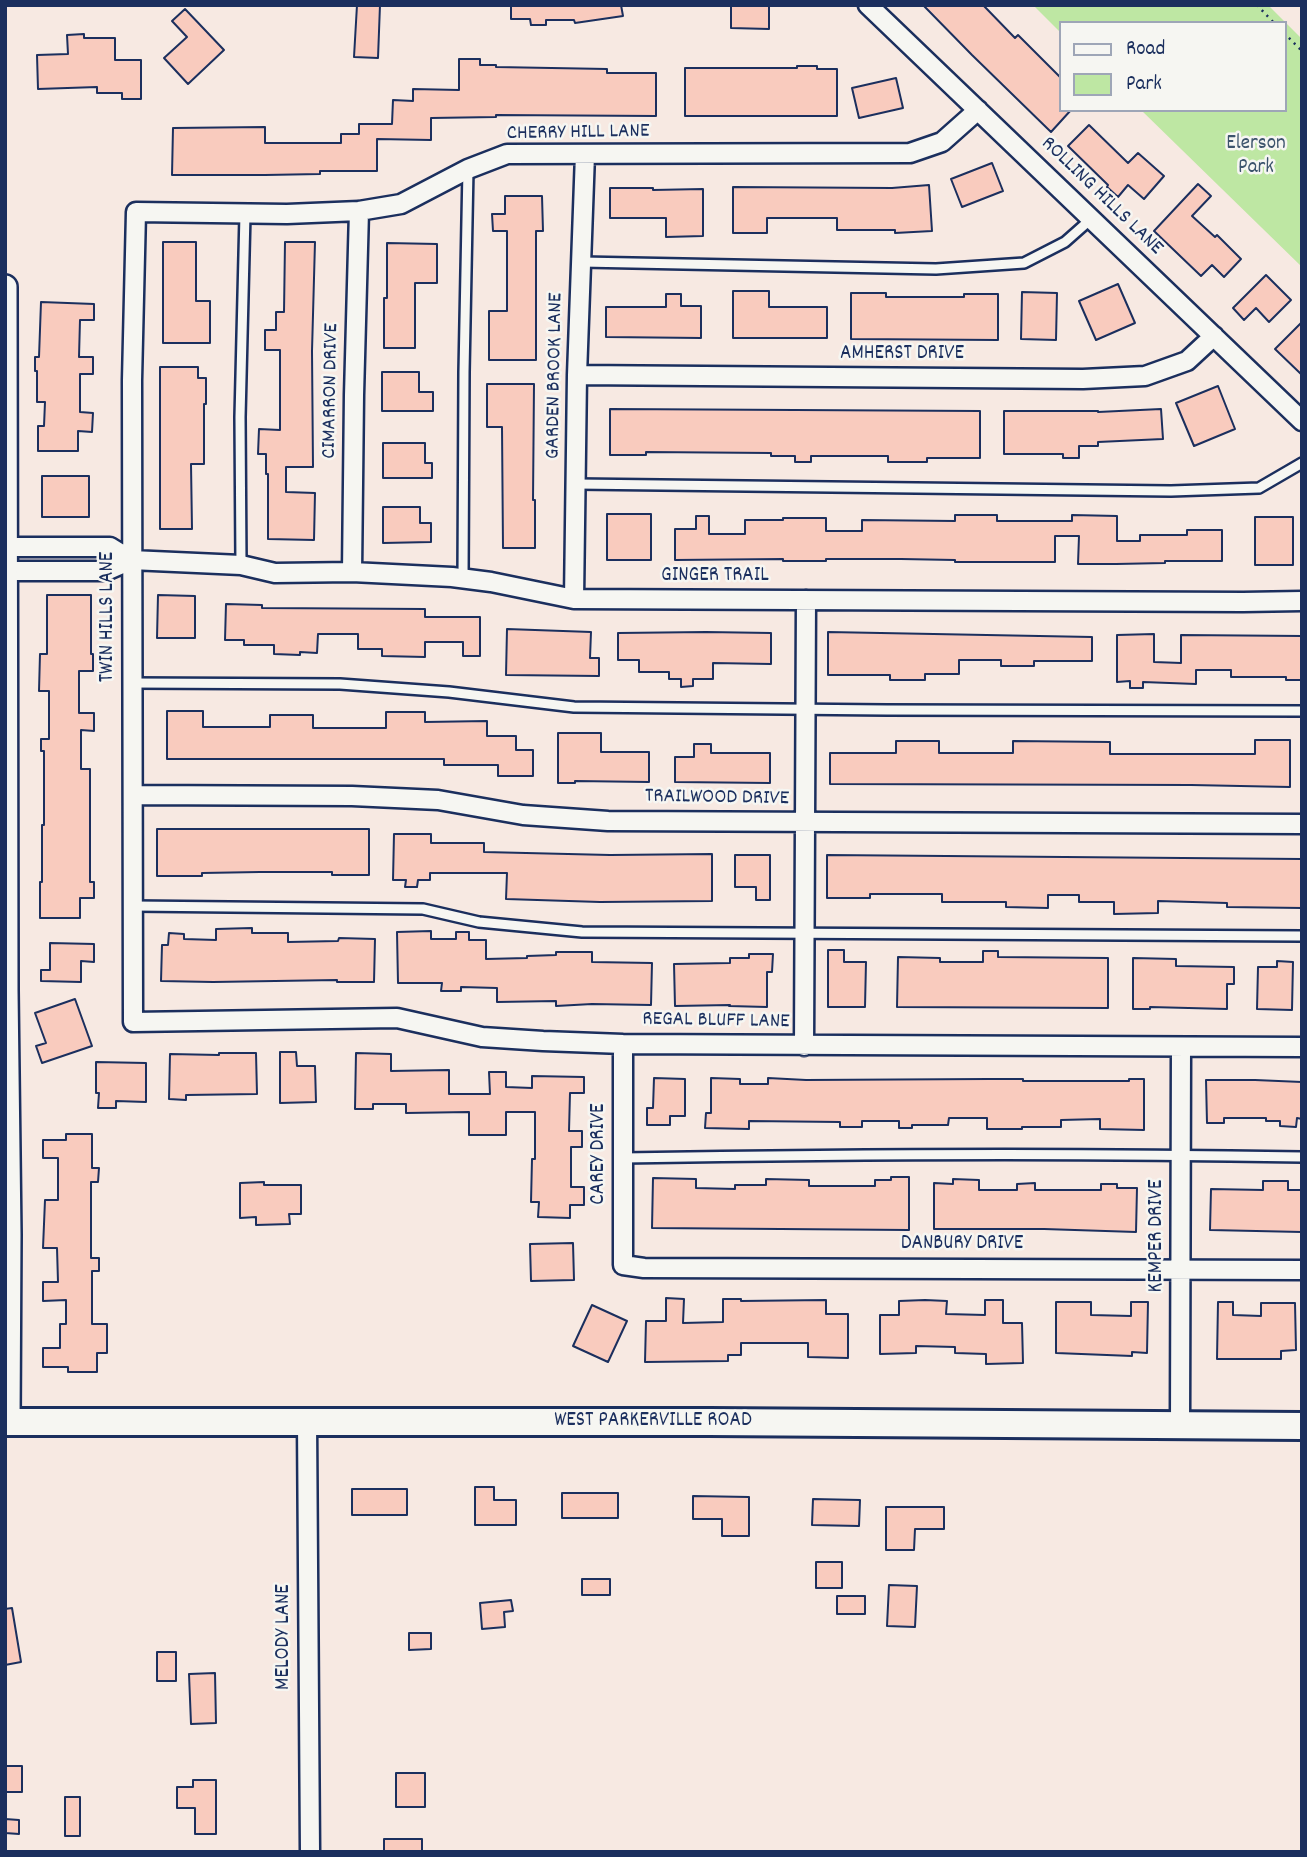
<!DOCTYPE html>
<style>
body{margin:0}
#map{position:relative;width:1307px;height:1857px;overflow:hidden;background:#f7e9e2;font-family:Dekko,sans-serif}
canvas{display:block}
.frame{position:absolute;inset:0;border:7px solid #1b2f5e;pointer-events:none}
.legend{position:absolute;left:1059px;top:21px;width:228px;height:91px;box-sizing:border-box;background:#f6f6f2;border:2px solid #9ea6b7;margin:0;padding:9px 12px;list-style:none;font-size:21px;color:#1b2f5e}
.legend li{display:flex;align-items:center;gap:14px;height:35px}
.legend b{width:35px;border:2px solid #9ea6b7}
</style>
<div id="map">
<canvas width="1307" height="1857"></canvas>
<div class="frame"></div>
<ul class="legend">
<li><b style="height:9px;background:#f6f6f2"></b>Road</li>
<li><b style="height:19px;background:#bee7a3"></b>Park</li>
</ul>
</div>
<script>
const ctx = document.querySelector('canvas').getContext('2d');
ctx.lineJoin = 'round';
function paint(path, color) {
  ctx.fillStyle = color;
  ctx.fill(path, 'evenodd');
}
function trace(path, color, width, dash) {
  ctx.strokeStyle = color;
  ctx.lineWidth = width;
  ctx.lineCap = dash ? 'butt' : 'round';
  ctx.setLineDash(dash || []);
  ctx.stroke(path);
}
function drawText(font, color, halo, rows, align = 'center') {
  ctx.font = font + ' Dekko,sans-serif';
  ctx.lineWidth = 5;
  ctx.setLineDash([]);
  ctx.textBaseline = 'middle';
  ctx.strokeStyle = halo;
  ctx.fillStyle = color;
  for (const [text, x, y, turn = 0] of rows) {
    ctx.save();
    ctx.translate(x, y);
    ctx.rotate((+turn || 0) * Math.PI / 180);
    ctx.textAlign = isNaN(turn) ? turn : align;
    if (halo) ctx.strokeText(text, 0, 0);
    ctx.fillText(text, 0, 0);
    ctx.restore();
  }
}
paint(new Path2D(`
 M1033 5H1268L1302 39V267L1141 110H1284V23H1060V32Z`), '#bee7a3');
const building = new Path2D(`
 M357 5H380L378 58 354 57Z
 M511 5H621L623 16 575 23 574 20H546V25H531L530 19H511Z
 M731 5H769V29L731 28Z
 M923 5H983L1015 38 1018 35 1060 77V110H1071L1051 132 972 55Z
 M185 9 224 50 188 84 164 58 187 37 172 21Z
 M84 34V38H115V60H141V99H122V93H97V87L38 89 37 55 68 54 67 35Z
 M459 59H480V65H496V67L607 69V73H656V116L496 115V117L431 118V140L377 139V171H320V174L265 175H172L173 128 265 127V143H341V134H359V124H392L393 100 413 101V89L459 90Z
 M797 66H817V69H837V116H685V68H797Z
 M896 78 903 108 859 118 852 88Z
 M1089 125 1128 163 1138 153 1164 176 1144 199 1128 185 1118 197 1107 187 1108 185 1068 146Z
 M992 163 1003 191 962 207 951 179Z
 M1198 184 1211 196 1192 216 1215 237 1217 235 1241 259 1224 277 1212 265 1201 276 1154 231Z
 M929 185 932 231 895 233V230H837V218H767V233H733V187L892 188Z
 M610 188H653V190L703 189V236L666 237V218H610Z
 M505 196H542L543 231H536V360H489V311H507V231H493L492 214H505Z
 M163 242H196V301H210V343H163Z
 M285 242H315L312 351 313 467H286V492L315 493 314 540 268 539V474H266V454H258L259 429 280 430V350H265V330H276V312H284Z
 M387 243 437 244V283H415V348H384V298H387Z
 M1266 275 1291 300 1269 322 1256 308 1244 320 1233 308Z
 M1118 284 1135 323 1096 340 1079 301Z
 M733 291H769V307H827V338H733Z
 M1022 292 1057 293 1056 340 1021 339Z
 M851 293H886V297H964V294H998V340L851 339Z
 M666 294H681V306H701V338L606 337V307H666Z
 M41 302 94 304V320H80L79 357H93V374H80V412L93 413 92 432 78 431V451H38V426H44L45 402H37V371H35V357H39Z
 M1302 322V375L1275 349Z
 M160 367H198V378H206V404H204V464H191L192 529H160Z
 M382 372H419V392H433V411H382Z
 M487 384H534L533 500H535V548H503L502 427H487Z
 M1218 386 1235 429 1194 446 1176 403Z
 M610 409 980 411V458H927V462H888V456H811V462H795V456H771V453L646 452V455H610Z
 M1161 409 1163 439 1098 442V446H1079V458H1063V454H1004V411H1098V412Z
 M383 443H425V463H432V478H383Z
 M42 476H89V517H42Z
 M383 507H420V523H431V542L383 543Z
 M607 514H651V560H607Z
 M955 515H997V521H1072V515L1117 516V541H1140V535H1187V530H1222V561H1165V563L1116 564H1078L1079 536H1055V562H955V560L901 559H826V561H783V559L675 560V529H696V516H709V534H745V520H783V518H826V531H862V520L955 521Z
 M1255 517H1293V565H1255Z
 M47 595H91V654H93V671H79V713H94V731L81 730V769H90V882H94V898H80V918H40V882H42V825H44V751H41V739H49V691H39L40 654H47Z
 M158 595 195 596V638H157Z
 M226 604 262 605V608L425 609V617H480V656H463V642H425V657L382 656V649H358V634H318L317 653 300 652V655L274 654V645H244V640H225Z
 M507 629 591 632 590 658H599V676L506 675Z
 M706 632 771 633V664L713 663V679H693V686L681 687V679H669V672H639V660H618V633Z
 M828 632 1092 637V661H1034V666H1001V660H959V674H925V680H890V675H828Z
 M1154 634V662L1181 663V635L1302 636V680H1286V677H1231V670H1196V684L1143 682V688H1130V681L1117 682V635Z
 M167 711H203V727H270V715H313V728H386V712H425V722L487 721V736H516V750H533V776H498V765H444V759H167Z
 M558 733H601V752H649V782L575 781V783H558Z
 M1255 740H1290V787L1191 785 830 784V753H896V741H939V753H1013V741L1110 742V754H1255Z
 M694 744H711V753H770V783L675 782V757H694Z
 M157 829H369V875H332V872H260L202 873V876H157Z
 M394 834H431V843H484V852L610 855 712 854V901L600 902 506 899 507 873H430V880H418L417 887H405L406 880H393Z
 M735 855H770V900H756V887H735Z
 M827 855 1302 859V908L1227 907V903L1158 901V913L1114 914V902H1079V895H1048V908L1006 907V902H942V894H870V898H827Z
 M252 928V933H288V942L338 941 339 938 375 939 374 982H337V980L213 982 161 981 162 945H168L169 933 184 934V939L216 940V929Z
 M431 931V939H456V932H469V940H486V959L527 958V956L556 955V952H592V962L652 963 651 1005 592 1004 556 1006V1001L497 1002V988L461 987V991H441L442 983H398L397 932Z
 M50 943 94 944V962L81 961V982L41 981V970H50Z
 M828 950H844V962H866L865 1007H828Z
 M983 951H998V957L1108 958V1008L897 1007 898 957 940 958V962H983Z
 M749 954H773L772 972H767V1007L729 1006 730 1005 675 1006 674 964 730 963V958H749Z
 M1133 958 1176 959V966L1234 967V984H1227V1009L1150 1007V1009H1133Z
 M1277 961 1293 962 1292 1010 1257 1009 1258 967H1277Z
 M75 999 92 1046 42 1063 36 1046 46 1043 35 1013Z
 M280 1052H296L297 1066H315L316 1102 280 1103Z
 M219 1053H256L257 1094 186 1095V1100L169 1099 170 1054 219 1055Z
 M356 1053 391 1054V1071L449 1070V1094H490L489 1072H506V1087L532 1088V1076L584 1077V1093H570L569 1131H582V1147H571V1187H584V1205H570V1218L538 1217 539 1202H531L532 1159H535V1112H506V1135H469V1112L406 1113V1104H373V1109H355Z
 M96 1062 146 1063V1102L116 1101V1108H98L99 1093H96Z
 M654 1078 685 1079V1116H670V1125H647V1108H653Z
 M711 1078 740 1079V1084H768V1078L806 1080 988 1079H1023V1081H1129V1079H1144V1130L1100 1129V1119L1061 1120V1127H1022V1129H987V1118H949L948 1125H912V1128H899V1121H862V1127H840V1122L749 1121V1129L705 1128 706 1113H711Z
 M1206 1080H1255L1302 1082V1119L1297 1118 1296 1127 1280 1126V1121H1266V1118H1224V1123H1207Z
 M66 1134H92V1168H99L98 1182H91V1258H99V1271H92V1324H107V1353H97V1372H68V1367H43V1348H60V1324H66V1300L43 1301V1282H58L57 1248H43L45 1200H58V1158H43V1140H66Z
 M891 1177H909V1230L652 1228 653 1178 696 1179V1188L735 1189V1185H766V1179L809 1180V1186H875V1180H891Z
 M953 1179 979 1180V1190H1017V1184L1035 1183V1190H1101V1184H1117V1188H1137L1136 1232 1044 1229H934V1183L953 1184Z
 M1263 1181H1288V1190H1302V1232L1210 1230 1211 1189 1263 1190Z
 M264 1182V1185H301V1214H289L290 1224 256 1225V1217L240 1218V1183Z
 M573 1243 574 1280 531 1281 530 1244Z
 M666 1298 684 1299 683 1323 723 1322V1299H741V1301L826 1300V1314H848V1358L808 1357V1343H741V1355H728V1361L645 1362 646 1321H666Z
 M925 1300 947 1301 946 1314 985 1315V1300H1003V1323H1022L1023 1363 986 1364V1354L955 1353V1347L916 1346V1353L880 1354V1315H899V1301Z
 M1056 1302H1091V1315L1131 1316V1302H1148L1147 1353 1132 1352V1356L1056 1353Z
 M1218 1302H1233V1315L1261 1316V1303H1295L1296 1350 1281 1351V1359H1217Z
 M592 1305 627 1321 608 1362 573 1346Z
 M475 1487H494V1500H516V1525H475Z
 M352 1489H407V1515H352Z
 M562 1493H618V1518H562Z
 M693 1496 749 1497V1536H722V1519H693Z
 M813 1499 860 1500 859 1526 812 1525Z
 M886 1507H944V1529H915L914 1550H886Z
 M816 1562H842V1588H816Z
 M582 1579H610V1595H582Z
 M889 1585 917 1586 915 1627 887 1626Z
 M837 1596H865V1614H837Z
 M511 1600 513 1611 504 1612 505 1627 482 1629 480 1603Z
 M12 1608 21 1662 5 1665V1609Z
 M409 1633H431V1649L409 1650Z
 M157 1652H176V1681H157Z
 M215 1673 216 1723 191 1724 189 1674Z
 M5 1766H22V1792H5Z
 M396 1773H425V1807H396Z
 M193 1780H216V1834H195V1808H177V1787H193Z
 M65 1797H80V1836H65Z
 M5 1819 19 1820V1834L5 1833Z
 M384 1839H422V1852H384Z`);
paint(building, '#f9cbbe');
trace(building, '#1b2f5e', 2);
const service = new Path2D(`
 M582 262 936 269 1024 263 1065 242 1091 219
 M576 484 1171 491 1259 488 1302 463
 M241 565 240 417 245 214
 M463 579 464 372 468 169
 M132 683 340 684 449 692 574 707 887 710 1302 711
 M133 906 423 909 479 922 582 932 1302 936
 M623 1158C849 1154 1076 1153 1302 1157`);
const minor = new Path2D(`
 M868 5 1302 421
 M978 110 942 142 910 153 507 154 468 169 401 204 359 211 287 214 136 212 132 380 133 1022 397 1018 482 1037 543 1041 623 1044 1302 1047
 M577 375 1083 379 1145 376 1187 361 1214 336
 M5 547H110L131 560
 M5 571H106L131 560 241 565 275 573 352 572 452 577 491 582 574 599 1243 602 1302 601
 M352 572 354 395 359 211
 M574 599 577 375 585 154
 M133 795 352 796 438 800 523 815 608 821 1302 824
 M623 1044V1265L644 1268 1302 1270
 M804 1046 806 600
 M307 1422 310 1852
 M1180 1425 1181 1047`);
const tertiary = new Path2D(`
 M5 287 6 990 9 1235 8 1422`);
const secondary = new Path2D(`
 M5 1422H709L1302 1426`);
trace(service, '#1b2f5e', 14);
trace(minor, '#1b2f5e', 23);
trace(tertiary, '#1b2f5e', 28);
trace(secondary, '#1b2f5e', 32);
trace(new Path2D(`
 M1257 5 1274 23
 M1284 33 1302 51`), '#1b2f5e', 2.5, [2, 5]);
trace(service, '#f6f6f2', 9);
trace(minor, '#f6f6f2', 18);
trace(tertiary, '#f6f6f2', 23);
trace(secondary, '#f6f6f2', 26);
drawText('21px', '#1b2f5e', '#f6f6f2', [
 ["CHERRY HILL LANE",578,134,-1],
 ["ROLLING HILLS LANE",1101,197,44],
 ["AMHERST DRIVE",902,355],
 ["GARDEN BROOK LANE",556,376,-89],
 ["CIMARRON DRIVE",332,391,-89],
 ["GINGER TRAIL",715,577],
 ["TWIN HILLS LANE",109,617,-90],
 ["TRAILWOOD DRIVE",717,799,1],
 ["REGAL BLUFF LANE",716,1022,1],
 ["CAREY DRIVE",600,1154,-90],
 ["KEMPER DRIVE",1158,1236,-90],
 ["DANBURY DRIVE",962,1245],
 ["WEST PARKERVILLE ROAD",653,1422],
 ["MELODY LANE",285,1637,-90]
]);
drawText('21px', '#3c546c', '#f6f6f2', [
 ["Elerson",1256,145],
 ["Park",1256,169]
]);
</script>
